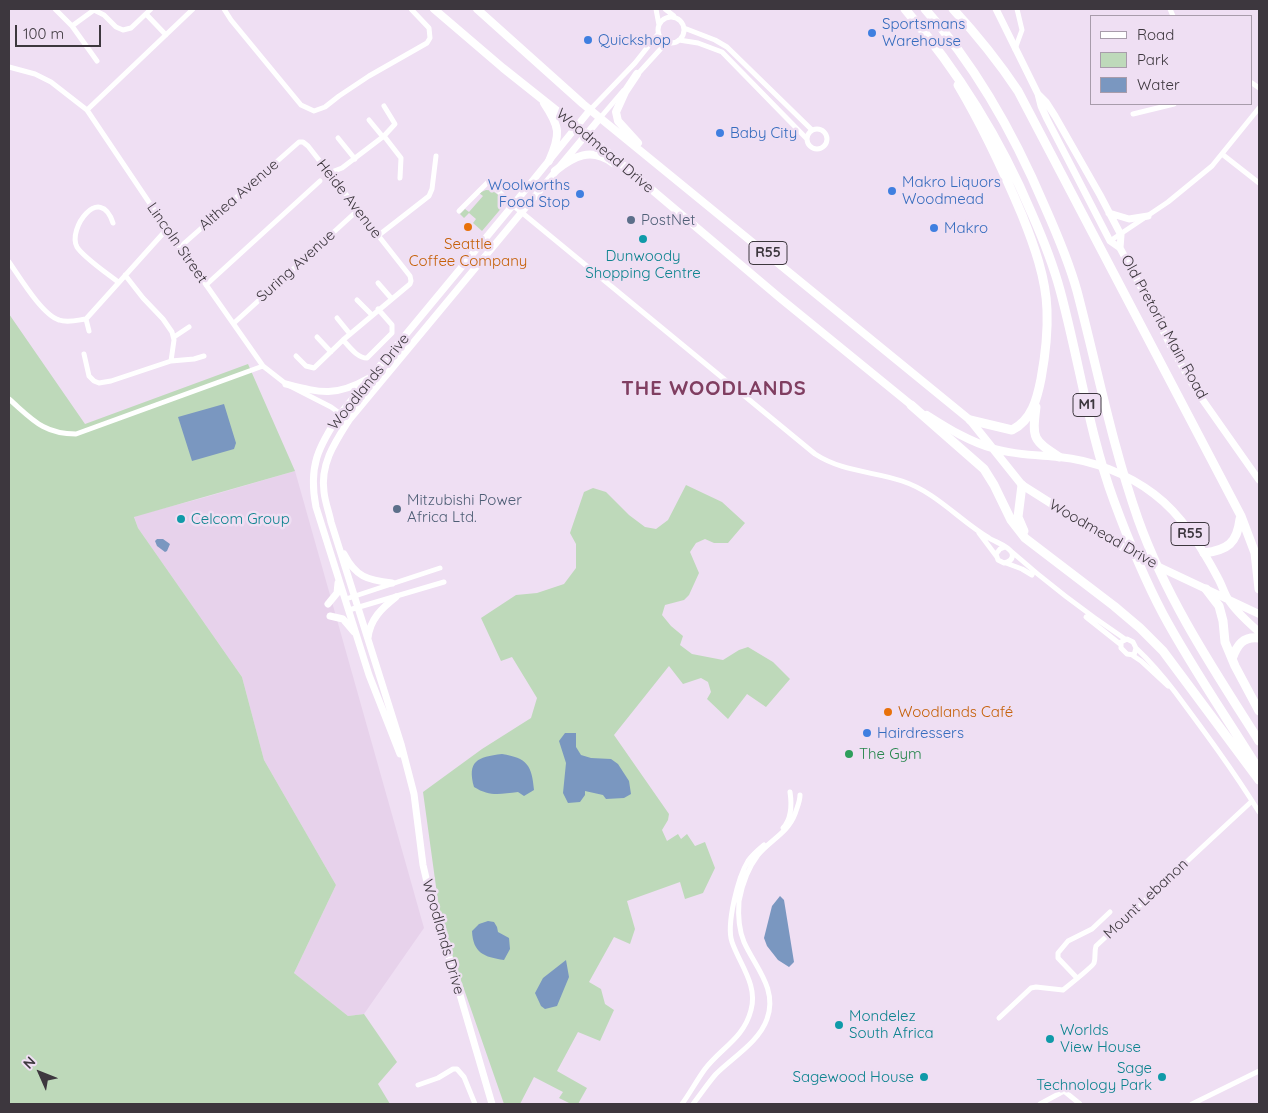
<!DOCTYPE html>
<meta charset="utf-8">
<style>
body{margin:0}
#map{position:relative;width:1268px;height:1113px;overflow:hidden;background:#efdff3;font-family:Quicksand,sans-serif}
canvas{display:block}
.frame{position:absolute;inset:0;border:10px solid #3d373e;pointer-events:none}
.legend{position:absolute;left:1090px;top:15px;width:162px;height:90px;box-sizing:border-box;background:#efdff3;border:1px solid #a89cab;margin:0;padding:6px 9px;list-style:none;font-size:15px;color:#3d373e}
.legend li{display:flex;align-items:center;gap:10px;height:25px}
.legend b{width:25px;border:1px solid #a89cab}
.north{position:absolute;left:15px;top:1048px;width:50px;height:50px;-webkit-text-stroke:4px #efdff3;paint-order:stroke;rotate:314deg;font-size:14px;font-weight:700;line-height:20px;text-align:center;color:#3d373e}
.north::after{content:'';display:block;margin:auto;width:18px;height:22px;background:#3d373e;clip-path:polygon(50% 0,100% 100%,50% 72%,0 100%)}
.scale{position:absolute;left:15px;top:25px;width:86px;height:22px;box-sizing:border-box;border:2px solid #3d373e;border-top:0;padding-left:6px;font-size:15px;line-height:18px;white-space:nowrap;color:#3d373e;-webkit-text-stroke:4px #efdff3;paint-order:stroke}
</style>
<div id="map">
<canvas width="1268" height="1113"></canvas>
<div class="frame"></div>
<ul class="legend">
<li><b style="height:6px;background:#fff"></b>Road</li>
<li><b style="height:14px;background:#bed9ba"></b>Park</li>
<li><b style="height:14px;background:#7a97c0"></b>Water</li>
</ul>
<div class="north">N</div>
<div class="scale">100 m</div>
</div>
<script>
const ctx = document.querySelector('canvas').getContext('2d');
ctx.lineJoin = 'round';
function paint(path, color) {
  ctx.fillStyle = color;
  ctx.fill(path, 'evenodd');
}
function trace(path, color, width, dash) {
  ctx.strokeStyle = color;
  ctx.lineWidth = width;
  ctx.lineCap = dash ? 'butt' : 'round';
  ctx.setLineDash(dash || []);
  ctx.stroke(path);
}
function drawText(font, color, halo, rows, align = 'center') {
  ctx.font = font + ' Quicksand,sans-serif';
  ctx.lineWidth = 5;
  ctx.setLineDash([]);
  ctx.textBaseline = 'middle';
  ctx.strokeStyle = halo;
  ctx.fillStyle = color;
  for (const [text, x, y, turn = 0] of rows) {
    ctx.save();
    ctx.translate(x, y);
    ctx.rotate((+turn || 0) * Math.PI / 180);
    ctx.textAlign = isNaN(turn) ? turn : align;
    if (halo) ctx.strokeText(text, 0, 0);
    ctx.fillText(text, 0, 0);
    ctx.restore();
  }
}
paint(new Path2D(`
 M295 471 424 928 364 1014 348 1016 294 973 336 885 264 760 242 677 138 528 134 516 199 499Z`), '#e7d2eb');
paint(new Path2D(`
 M486 190C496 190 501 197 504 205L482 231 473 223 476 219 469 213 464 218 460 214 465 209 469 212 483 196 479 193Z
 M9 314 85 424 248 364 295 471 134 517 138 528 242 677 264 760 336 885 294 973 348 1016 364 1014 397 1062 378 1084 390 1104H9Z
 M686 485 722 502 745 523 728 543H714L705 539 696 543 690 552 699 573 689 595 684 600 665 605 662 615 671 626 683 636 680 645 692 654 723 660 739 650 748 647 773 662 790 679 766 707 747 694 728 719 707 699 711 692 708 682 701 678 683 684 669 666 614 735 669 814 668 820 662 830 667 841 678 834 681 839 687 834 695 846 705 842 715 868 703 893 685 899 680 882 627 901 635 929 630 944 614 937 589 982 601 989 605 1004 614 1010 600 1041 578 1032 557 1071 587 1088 578 1104H571L559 1098 563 1092 534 1077 520 1104H504L441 923 423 792 482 749 531 718 537 698 512 657 501 661 481 618 516 595 537 593 564 584 576 568V544L570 533 584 492 593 488 606 492 629 515 645 527 656 529 668 520Z`), '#bed9ba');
paint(new Path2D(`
 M224 404 236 443 234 449 192 461 178 417Z
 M157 539H163L170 544 167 551 165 552 157 546 155 541Z
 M565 733H576V747L581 755 591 758 611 759 618 764 629 781 631 794 624 798 606 799 603 795 585 791V795L580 802 568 803 563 793 566 763 559 741Z
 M502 754C527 758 532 765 534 790L524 796 518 792C500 794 490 797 474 787 467 761 477 757 502 754Z
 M780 896 784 900 794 962 789 967 778 960 767 946 764 938 772 906Z
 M488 921 494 922 497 927 498 932 509 938 510 949 504 960C484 957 473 953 472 931L479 924Z
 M566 960 569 977 557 1006 545 1009 541 1006 535 993 543 978Z`), '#7a97c0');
trace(new Path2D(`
 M55 9 72 26 97 61
 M224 9 231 20 301 105 314 111 325 107 339 96 369 76 427 43 430 38 429 28 411 9
 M656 9 659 25
 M665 9 674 16
 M1170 9 1173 16
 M146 14 166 35
 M658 30a13 13 0 1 1 26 0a13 13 0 1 1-26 0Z
 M72 26 94 10 104 15 116 27 123 30 131 28 151 9
 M684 28 715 40 727 47 812 130
 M679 40 698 43 722 52 807 139
 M1015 49 1022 30 1017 9
 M9 67 35 74 51 82 87 110 167 229 263 366 286 384 331 407 349 420
 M635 77 667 42
 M1252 83 1259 88
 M384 106 395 124 384 136
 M87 110 193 9
 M590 110 635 63 658 34
 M1133 114 1174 104
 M600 118 623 91
 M369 120 383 137
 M807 139a10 10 0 1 1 20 0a10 10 0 1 1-20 0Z
 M338 138 355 159
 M1222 154 1259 183
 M329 173 342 168 384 136 401 158 400 178
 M459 211 489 181 509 202 815 454C843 472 872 471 902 481 936 492 960 521 989 538 995 542 1009 546 1012 553 1014 559 1009 562 1004 563L998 560 996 554 1000 549 1005 547
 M113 223C100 183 67 229 77 247 83 257 108 274 118 282
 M379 235 429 196 432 189 436 156
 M1110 241 1168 202 1212 166 1259 108
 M180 247 299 142H303L308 146 410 276 411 281 410 284 343 340 314 368 306 366 296 356
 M9 262C19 276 42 315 59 320 68 323 78 320 86 319
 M125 275 143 298 163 319 172 332 174 340 171 361
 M378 283 391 298
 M206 285 320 181
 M357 300 372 315
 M337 318 350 334
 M234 323 358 210
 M89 331 86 319 167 229
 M174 337 189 327
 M317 337 331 352
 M343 340C350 347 357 358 367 358L392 333V325L378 309
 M84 354 89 376 94 381 99 383 111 381 171 361 194 359 204 356
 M9 399C32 419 43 434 76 434L263 366
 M979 533 997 557
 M1012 552C1048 584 1085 612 1125 639
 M1006 563 1022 569 1032 575
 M346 599 440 568
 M349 610 444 582
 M1086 617 1120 644
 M1127 639 1133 642 1136 648 1134 655 1127 654 1121 648V642Z
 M1136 648C1152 663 1162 675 1175 692 1204 731 1233 770 1259 812
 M1132 655 1141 661 1168 686
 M783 828C792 818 792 805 790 792
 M1077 978 1058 958V953L1068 941 1092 929 1110 912
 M999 1018 1031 988 1036 987 1063 990C1068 986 1093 966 1094 963 1096 957 1094 952 1096 946L1252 801
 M418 1085 438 1078 453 1069H457L464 1077 475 1104
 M682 1104C690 1093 697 1080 705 1069 721 1048 744 1038 751 1010 758 985 740 965 732 942 726 925 738 877 748 861 752 855 758 850 764 845
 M693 1104C701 1094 708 1083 716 1074 733 1057 759 1042 767 1019 778 989 755 967 744 942 739 930 738 914 739 901 742 885 748 868 758 855 770 840 788 833 795 814 797 807 800 802 800 795
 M1040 1104 1064 1091 1080 1104
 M1192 1104 1259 1071`), '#fff', 5);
trace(new Path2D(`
 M996 9 1038 94 1041 106 1047 119 1110 241 1120 248 1150 304 1169 343 1195 389 1259 480
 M1039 95 1046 102 1055 116 1100 195 1121 235 1120 248
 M1109 213 1129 219 1148 216
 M286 384C321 393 336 397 369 378
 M344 554C356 577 367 580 392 583
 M328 604 337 593 338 583
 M330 616 343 619 354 632
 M368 638C370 619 382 608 396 597
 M400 754 369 675 316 507C308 467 318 447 340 414L513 205 590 110
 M492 1104 427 882 423 865 414 794 401 744 331 522C329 512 325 502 324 492 320 464 335 442 349 420L600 118`), '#fff', 7);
trace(new Path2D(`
 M434 9 503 68 586 134 780 298 915 408
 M477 9 583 104 970 420 1022 485 1101 535 1155 565 1259 614
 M637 74 625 92 616 112 618 121 638 143
 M544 103C560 127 561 134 549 161
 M555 171C574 156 591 147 613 163
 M927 415C949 429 970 442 995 449 1016 455 1037 455 1059 457 1092 460 1128 474 1154 494 1182 515 1202 548 1218 578 1222 585 1224 593 1228 599 1236 612 1248 622 1259 632`), '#fff', 8);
trace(new Path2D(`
 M905 9C959 72 1000 138 1032 214 1043 239 1053 264 1060 290 1079 360 1089 433 1114 501 1128 539 1144 578 1163 614 1192 668 1227 718 1259 770
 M925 9C977 67 1015 136 1045 207 1057 234 1069 262 1077 291 1097 367 1112 445 1138 519 1167 600 1214 670 1259 741
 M953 9C977 35 998 61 1018 91L1241 516 1255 553 1259 589
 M958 85C983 127 1003 170 1022 215 1034 245 1046 278 1047 310 1048 333 1045 357 1041 379 1037 399 1032 420 1012 430L970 420
 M911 405 984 469 994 485 1011 520 1025 538 1114 606 1140 628 1163 651 1259 780
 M1036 407C1032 439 1033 440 1059 457
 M1022 485 1018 517 1024 531
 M1204 553C1228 550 1237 543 1240 519
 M1206 589 1219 606 1223 621 1225 642 1235 666 1259 711
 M1232 659C1237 645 1243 636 1259 638`), '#fff', 9);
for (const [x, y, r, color] of [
 [872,33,5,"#3f7fe0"],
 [588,40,5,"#3f7fe0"],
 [720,133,5,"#3f7fe0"],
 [892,191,5,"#3f7fe0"],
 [580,194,5,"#3f7fe0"],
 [631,220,5,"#5c6f8a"],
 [468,227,5,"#e8710a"],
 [934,228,5,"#3f7fe0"],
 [643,239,5,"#0f9aa8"],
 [397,509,5,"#5c6f8a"],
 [181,519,5,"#0f9aa8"],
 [888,712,5,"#e8710a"],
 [867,733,5,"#3f7fe0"],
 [849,754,5,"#2e9e5b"],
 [839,1025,5,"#0f9aa8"],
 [1050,1039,5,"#0f9aa8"],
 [924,1077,5,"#0f9aa8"],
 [1162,1077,5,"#0f9aa8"]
]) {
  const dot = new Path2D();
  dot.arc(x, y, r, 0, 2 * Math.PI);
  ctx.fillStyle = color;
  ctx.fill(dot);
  trace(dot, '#efdff3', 2);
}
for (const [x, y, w] of [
 [768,253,38],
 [1087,405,28],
 [1190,534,38]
]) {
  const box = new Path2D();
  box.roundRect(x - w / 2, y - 11.5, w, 23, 4);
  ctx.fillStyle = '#efdff3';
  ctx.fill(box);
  trace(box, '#3d373e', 1);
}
drawText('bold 14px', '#3d373e', null, [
 ["R55",768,253],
 ["M1",1087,405],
 ["R55",1190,534]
]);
drawText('15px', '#366cbe', '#efdff3', [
 ["Sportsmans",882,24],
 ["Warehouse",882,41],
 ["Quickshop",598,40],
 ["Baby City",730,133],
 ["Makro Liquors",902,182],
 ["Woodmead",902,199],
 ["Woolworths",570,185,"right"],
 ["Food Stop",570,202,"right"],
 ["Makro",944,228],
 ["Hairdressers",877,733]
], 'left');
drawText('15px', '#3d373e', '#efdff3', [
 ["Woodmead Drive",605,151,40],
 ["Althea Avenue",239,195,-41],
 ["Heide Avenue",349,199,52],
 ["Lincoln Street",177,243,55],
 ["Suring Avenue",296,266,-42],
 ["Old Pretoria Main Road",1164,327,61],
 ["Woodlands Drive",369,382,-51],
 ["Woodmead Drive",1103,534,30],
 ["Mount Lebanon",1146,899,-43],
 ["Woodlands Drive",443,937,74]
]);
drawText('15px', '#4e5e75', '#efdff3', [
 ["PostNet",641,220],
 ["Mitzubishi Power",407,500],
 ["Africa Ltd.",407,517]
], 'left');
drawText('15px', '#c56008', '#efdff3', [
 ["Seattle",468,244],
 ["Coffee Company",468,261],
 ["Woodlands Café",898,712,"left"]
]);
drawText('15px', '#0d838f', '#efdff3', [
 ["Dunwoody",643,256,"center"],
 ["Shopping Centre",643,273,"center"],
 ["Celcom Group",191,519],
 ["Mondelez",849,1016],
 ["South Africa",849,1033],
 ["Worlds",1060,1030],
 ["View House",1060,1047],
 ["Sage",1152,1068,"right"],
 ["Technology Park",1152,1085,"right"],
 ["Sagewood House",914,1077,"right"]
], 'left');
drawText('15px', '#27864d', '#efdff3', [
 ["The Gym",859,754]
], 'left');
ctx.letterSpacing = '1px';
drawText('bold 20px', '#803e61', '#efdff3', [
 ["THE WOODLANDS",714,389]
]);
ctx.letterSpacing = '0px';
</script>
